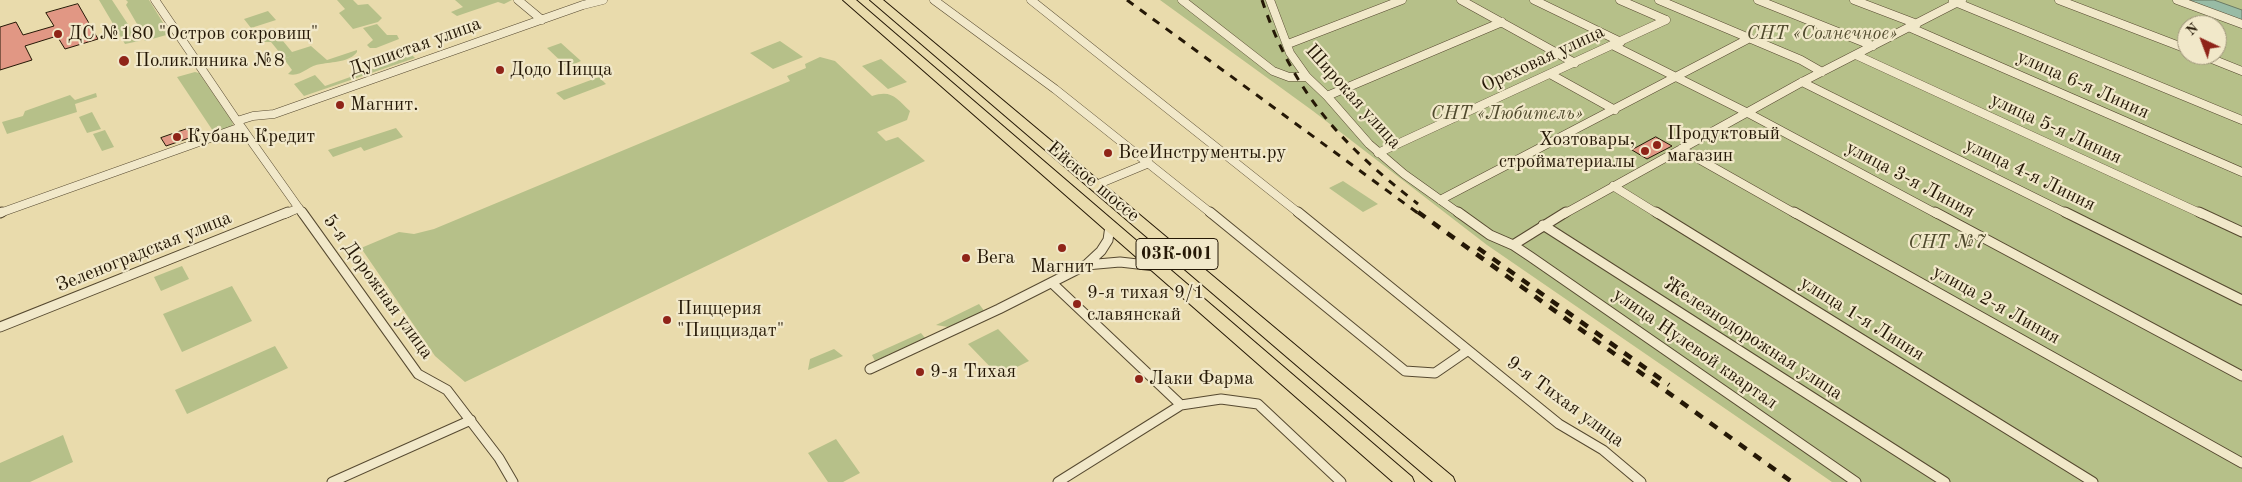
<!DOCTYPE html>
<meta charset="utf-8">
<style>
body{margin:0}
#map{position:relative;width:2242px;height:482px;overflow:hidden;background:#e9dbac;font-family:"Old Standard TT",serif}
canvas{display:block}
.north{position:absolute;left:2177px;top:15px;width:50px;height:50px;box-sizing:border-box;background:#f1e8c9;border:1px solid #9f957b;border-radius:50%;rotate:317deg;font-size:14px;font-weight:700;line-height:20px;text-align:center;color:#251806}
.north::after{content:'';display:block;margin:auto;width:18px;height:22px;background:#8f2418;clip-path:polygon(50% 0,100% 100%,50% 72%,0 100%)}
</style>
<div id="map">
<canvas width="2242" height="482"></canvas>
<div class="north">N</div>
</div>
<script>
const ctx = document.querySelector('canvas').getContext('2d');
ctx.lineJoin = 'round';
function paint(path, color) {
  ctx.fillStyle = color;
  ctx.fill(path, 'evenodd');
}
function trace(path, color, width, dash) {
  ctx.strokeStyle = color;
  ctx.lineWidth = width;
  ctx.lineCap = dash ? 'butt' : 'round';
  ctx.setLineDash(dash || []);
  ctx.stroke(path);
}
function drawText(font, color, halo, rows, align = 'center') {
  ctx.font = font + ' "Old Standard TT",serif';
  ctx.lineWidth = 4.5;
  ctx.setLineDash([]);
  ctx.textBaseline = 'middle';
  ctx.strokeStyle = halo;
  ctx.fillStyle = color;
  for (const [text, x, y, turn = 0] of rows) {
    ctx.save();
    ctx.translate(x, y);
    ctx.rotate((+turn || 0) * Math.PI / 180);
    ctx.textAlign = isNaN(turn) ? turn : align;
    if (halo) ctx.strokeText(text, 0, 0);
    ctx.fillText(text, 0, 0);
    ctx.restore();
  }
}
paint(new Path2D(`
 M99 0H112L139 41 125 44Z
 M126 0H149L170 34 145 41 143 37 149 33 145 29H140L126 5 128 2Z
 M337 0H353L358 5 368 4 382 18 378 22 353 29 339 13 345 9Z
 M455 0H512L504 4 498 2 457 16 451 12 463 7Z
 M1160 0H2242V482H1832L1487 245 1313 111ZM2187 25H2217V55H2187Z
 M268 11 276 20 251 28 244 19Z
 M377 24 387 35H397L399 39 376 48H370L367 45 373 40 363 28Z
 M274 30 292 52 311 46 327 60 357 50V52C350 62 332 62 321 64 308 65 301 78 288 74L292 70 284 59 292 56 283 59 275 58 280 53 271 42H263L260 37 263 33Z
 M780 41 803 57 773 69 750 53Z
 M561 43 581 61 567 67 547 48Z
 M412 55 415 58 304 96 294 84 315 75 325 86Z
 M820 57 835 61 872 96C892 89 897 99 910 111L907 120 877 132 886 141 898 137 925 161 465 382 435 356 361 248 399 232 414 234 434 229 790 81 787 76 806 68 805 64Z
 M881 59 907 82 888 89 862 66Z
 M195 72 199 73 232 121 233 125 229 129 215 134 177 77Z
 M599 77 606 84 564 100 556 93Z
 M96 93 97 97 75 104 77 112 7 134 2 122 23 116 25 111 70 95 75 100Z
 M92 112 101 129 87 133 79 117Z
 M396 128 403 137 364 151 361 147 333 157 328 150Z
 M105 130 114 147 102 151 93 134Z
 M1343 181 1378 204 1363 212 1329 188Z
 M182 266 189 279 161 291 154 277Z
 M232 286 252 321 182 352 163 314Z
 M979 304 985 312 948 327 936 325Z
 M998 329 1029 361 999 376 968 344Z
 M921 333 925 338 875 361 872 355Z
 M275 346 288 368 187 414 175 390Z
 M834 349 843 356 808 370 810 359Z
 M63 435 73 462 30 482H0V463Z
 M836 439 860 473 843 482H828L808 453Z`), '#b6c089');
const water = new Path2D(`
 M2186 0H2214L2242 10V21Z`);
paint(water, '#98bba5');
trace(water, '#6a7a65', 1);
const building = new Path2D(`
 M78 4 98 39 65 49 57 36 25 46 32 60 0 70V27L16 22 23 35 54 26 46 13Z
 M187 129 192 137 166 146 161 138Z
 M1656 137 1672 146 1647 159 1632 150Z`);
paint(building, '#e19784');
trace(building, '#251806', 1);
const streetFar1 = new Path2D(`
 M155 0 237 121 303 214
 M518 0 542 20
 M934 0 1055 89 1212 214
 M1031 0 1300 214
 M1182 0 1273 71 1289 77H1307
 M1270 0 1290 53 1307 77 1327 96 1369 144 1404 174 1460 214
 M1461 0 1575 63
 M1534 0 1621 42
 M1620 0 1666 20
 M1659 0 1801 60 1822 72
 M1758 0 1873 46
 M1854 0 1917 24
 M2059 0 2187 49
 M2177 0 2242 24
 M1953 1 2242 120
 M1911 28 2242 172
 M1288 44 1402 0
 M1612 45 1748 113 1937 214
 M1856 55 2202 214
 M2202 55 2242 71
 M1550 74 1615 110
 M1802 82 2068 214
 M1327 96 1502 22
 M237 121 253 116 274 114 583 5 603 0
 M1681 149 1796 214
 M1378 153 1666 20
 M1096 185 1149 163
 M1613 186 1658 214
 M1440 200 1750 38
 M0 213 241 127
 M285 214 299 208
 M1564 214 1802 82 1962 0`);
const street = new Path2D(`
 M302 212 418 374 447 390 499 458 513 482
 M1210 212 1405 371 1435 373 1467 351
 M1298 212 1559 424 1603 450 1641 482
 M1458 212 1490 235 1513 245 1531 257 1856 482
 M1656 212 2093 482
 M1794 212 2242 463
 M1935 212 2242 376
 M2065 212 2242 300
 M2199 212 2242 232
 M0 213 2 212
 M1543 225 1945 482
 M1513 245 1566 212
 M1086 265 1120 262 1155 266
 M1052 283 1181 405
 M0 327 288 212
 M870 369 999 309 1086 265 1101 251 1108 240 1110 226
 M332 482 471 420
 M1058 482 1181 405 1221 399 1258 404 1341 482`);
const primary = new Path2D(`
 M843 0H856L1412 477 1414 482H1393Z
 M870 0H883L1453 477 1455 482H1433Z`);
trace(streetFar1, '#564930', 9);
trace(street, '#564930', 11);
trace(primary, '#251806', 2);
trace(streetFar1, '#f1e8c9', 8);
trace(street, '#f1e8c9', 9);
paint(primary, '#e9dbac');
trace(new Path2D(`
 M1127 0 1419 214
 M1262 0C1293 93 1342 145 1418 204`), '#251806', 3, [8, 8]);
trace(new Path2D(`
 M1418 212 1792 482
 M1478 248 1669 385`), '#251806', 4.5, [9, 9]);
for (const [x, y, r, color] of [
 [58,34,5,"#8f2418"],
 [124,61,6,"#8f2418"],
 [500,70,5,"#8f2418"],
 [340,105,5,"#8f2418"],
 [177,137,5,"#8f2418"],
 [1657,145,5,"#8f2418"],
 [1645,151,5,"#8f2418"],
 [1108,153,5,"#8f2418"],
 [1062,248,5,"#8f2418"],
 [966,258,5,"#8f2418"],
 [1077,304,5,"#8f2418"],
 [667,320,5,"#8f2418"],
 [920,372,5,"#8f2418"],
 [1139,379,5,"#8f2418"]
]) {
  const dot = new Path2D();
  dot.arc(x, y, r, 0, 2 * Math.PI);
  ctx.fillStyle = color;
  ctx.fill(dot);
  trace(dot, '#f1e8c9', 2);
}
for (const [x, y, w] of [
 [1177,254,82]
]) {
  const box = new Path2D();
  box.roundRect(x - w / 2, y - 15.5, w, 31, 4);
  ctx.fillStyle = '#f1e8c9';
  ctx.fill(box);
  trace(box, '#251806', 1);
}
drawText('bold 18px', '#251806', null, [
 ["03К-001",1177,254]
]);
drawText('19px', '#251806', '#f1e8c9', [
 ["ДС №180 \"Остров сокровищ\"",68,34],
 ["Поликлиника №8",135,61],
 ["Додо Пицца",510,70],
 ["Магнит.",350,105],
 ["Продуктовый",1667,134],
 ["магазин",1667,156],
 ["Кубань Кредит",187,137],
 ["Хозтовары,",1635,140,"right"],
 ["стройматериалы",1635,162,"right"],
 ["ВсеИнструменты.ру",1118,153],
 ["Вега",976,258],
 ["Магнит",1062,267,"center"],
 ["9-я тихая 9/1",1087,293],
 ["славянскай",1087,315],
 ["Пиццерия",677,309],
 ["\"Пицциздат\"",677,331],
 ["9-я Тихая",930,372],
 ["Лаки Фарма",1149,379]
], 'left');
drawText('italic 19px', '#504a2d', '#f1e8c9', [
 ["СНТ «Солнечное»",1822,34],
 ["СНТ «Любитель»",1507,114],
 ["СНТ №7",1947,243]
]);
drawText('19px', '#251806', '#f1e8c9', [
 ["Душистая улица",415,47,-20],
 ["Ореховая улица",1543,59,-25],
 ["улица 6-я Линия",2083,85,24],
 ["Широкая улица",1353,97,48],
 ["улица 5-я Линия",2056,129,25],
 ["улица 4-я Линия",2030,175,26],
 ["улица 3-я Линия",1910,180,28],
 ["Ейское шоссе",1093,182,40],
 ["Зеленоградская улица",144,252,-22],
 ["5-я Дорожная улица",378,287,54],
 ["улица 2-я Линия",1996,305,29],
 ["улица 1-я Линия",1862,319,32],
 ["Железнодорожная улица",1753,339,33],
 ["улица Нулевой квартал",1695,349,35],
 ["9-я Тихая улица",1565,402,36]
]);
</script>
